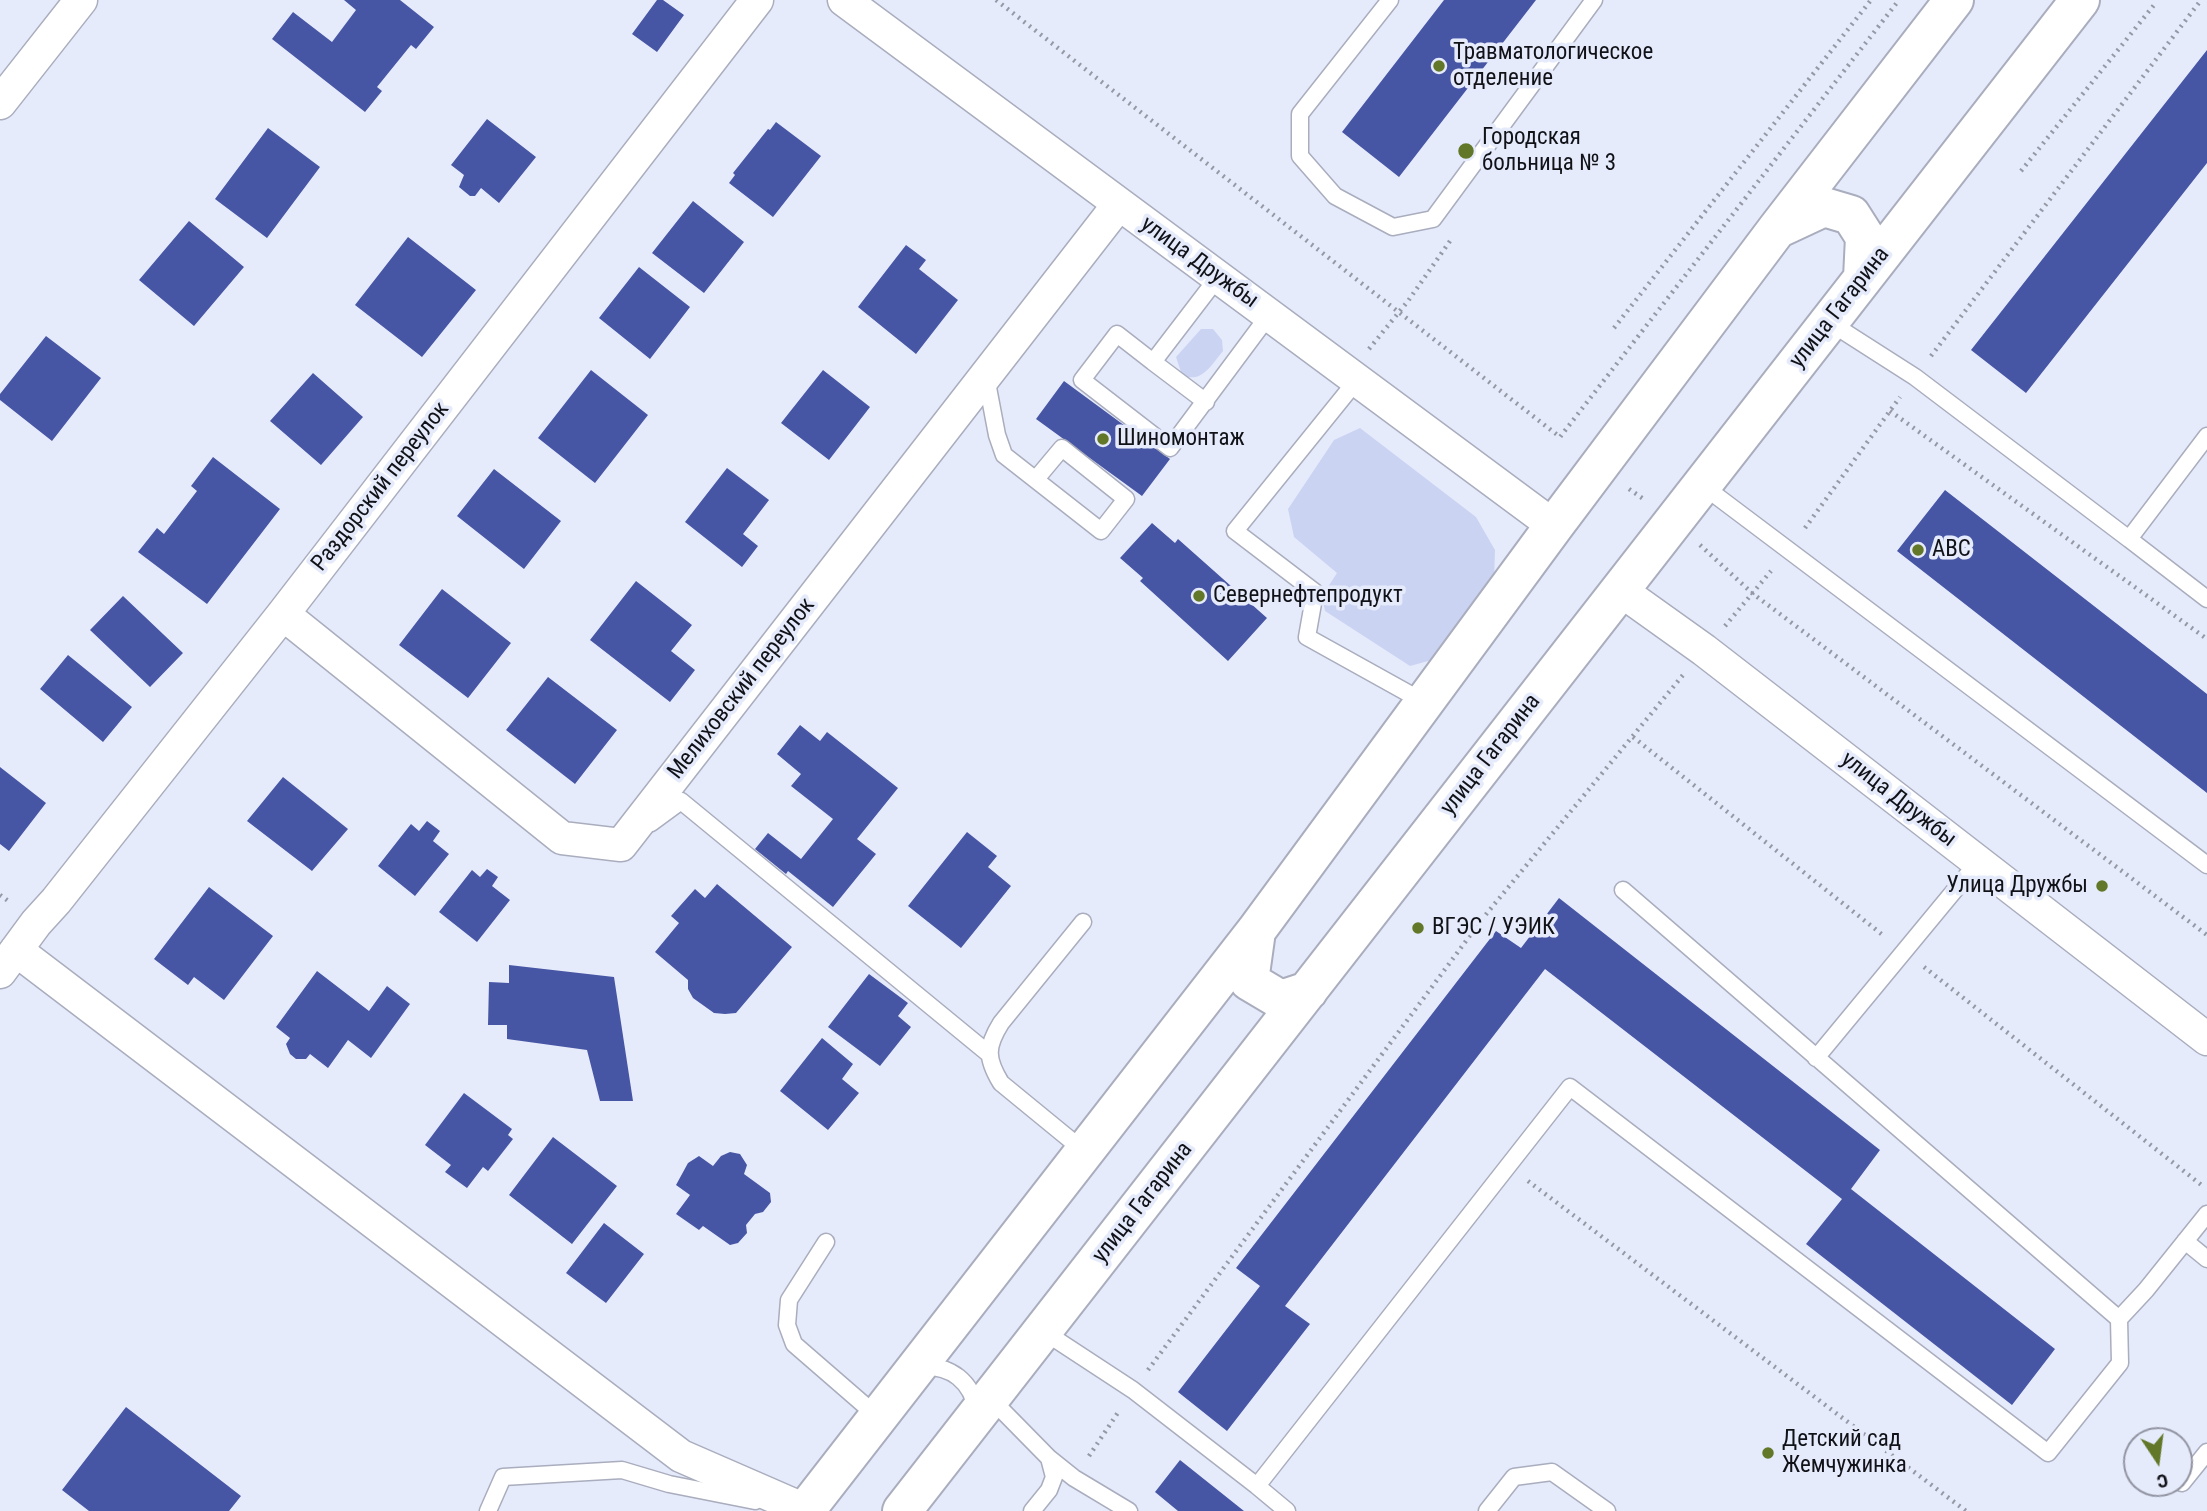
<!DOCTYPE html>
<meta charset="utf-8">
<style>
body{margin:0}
#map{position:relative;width:2207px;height:1511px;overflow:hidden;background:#e6ebfc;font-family:"Roboto Condensed",sans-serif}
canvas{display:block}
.north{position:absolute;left:2123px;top:1427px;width:70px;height:70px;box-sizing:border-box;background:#e6ebfc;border:2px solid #9194a1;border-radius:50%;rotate:167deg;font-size:19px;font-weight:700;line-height:28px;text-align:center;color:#111218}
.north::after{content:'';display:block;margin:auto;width:24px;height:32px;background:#627828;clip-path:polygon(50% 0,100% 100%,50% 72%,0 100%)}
</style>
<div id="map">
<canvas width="2207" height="1511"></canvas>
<div class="north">С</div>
</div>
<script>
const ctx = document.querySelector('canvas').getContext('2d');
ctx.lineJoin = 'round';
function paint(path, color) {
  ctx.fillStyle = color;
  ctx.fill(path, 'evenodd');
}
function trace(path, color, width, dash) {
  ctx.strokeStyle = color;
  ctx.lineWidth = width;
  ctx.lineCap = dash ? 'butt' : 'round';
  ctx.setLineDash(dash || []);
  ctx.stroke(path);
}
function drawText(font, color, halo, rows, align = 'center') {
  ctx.font = font + ' "Roboto Condensed",sans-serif';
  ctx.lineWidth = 7;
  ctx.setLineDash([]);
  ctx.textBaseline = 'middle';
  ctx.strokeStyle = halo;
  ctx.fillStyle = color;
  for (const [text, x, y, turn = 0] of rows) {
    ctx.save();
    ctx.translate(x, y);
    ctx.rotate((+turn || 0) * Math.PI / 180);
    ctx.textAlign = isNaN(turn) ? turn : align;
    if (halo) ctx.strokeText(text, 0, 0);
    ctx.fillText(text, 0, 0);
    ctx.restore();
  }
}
paint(new Path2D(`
 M1201 329H1213L1222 340 1223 351C1211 365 1202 384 1182 375L1176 357Z
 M1360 428 1476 517 1495 550 1494 582 1439 658 1410 666 1325 611 1322 596 1337 573 1294 537 1288 509 1334 440Z`), '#cad3f2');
paint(new Path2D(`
 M344 0H400L434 27 416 49 411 45 377 87 382 91 365 112 272 39 293 12 332 42 356 10Z
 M657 0H663L684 15 657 52 632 34Z
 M1444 0H1536L1399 177 1342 132Z
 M2207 50V163L2026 393 1971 350Z
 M487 119 536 157 499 203 481 188 475 196H470L459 187 464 175 451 165Z
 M776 122 821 156 773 217 729 183 735 175 733 173 768 129 770 130Z
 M268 128 320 167 267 238 215 199Z
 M693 201 744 242 704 293 652 253Z
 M189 221 244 267 194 326 139 280Z
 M408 237 476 290 422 357 355 305Z
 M906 245 926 260 919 269 958 300 916 354 858 307Z
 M639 267 690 307 650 359 599 318Z
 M46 336 101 378 52 441 0 400V394Z
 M591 370 648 415 595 483 538 438Z
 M823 370 870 407 829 460 781 423Z
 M313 373 363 417 321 465 270 421Z
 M1064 381 1170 459 1142 496 1036 419Z
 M213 457 280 509 207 604 138 552 157 528 164 534 197 491 191 486Z
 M727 468 769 500 743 534 758 546 742 567 685 522Z
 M494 469 561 521 524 569 457 516Z
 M1945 490 2207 694V793L1897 551Z
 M1152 523 1175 543 1178 539 1267 618 1228 661 1140 581 1143 578 1120 558Z
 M636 581 692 625 671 651 695 670 670 702 590 640Z
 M442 589 511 643 468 698 399 645Z
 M123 596 183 653 150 687 90 630Z
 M68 655 132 707 103 742 40 689Z
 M548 677 617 730 575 784 506 730Z
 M800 725 820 741 827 732 898 788 857 839 876 854 833 907 788 871 786 874 755 849 768 833 801 859 833 819 791 786 801 774 777 754Z
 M0 767 46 803 9 851 0 844Z
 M283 777 348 829 312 871 247 821Z
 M427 821 440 831 433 841 449 854 415 896 378 866 411 824 419 831Z
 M967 832 997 856 988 867 1011 886 961 948 908 906Z
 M487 869 498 877 492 886 510 900 477 942 439 912 472 870 480 877Z
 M717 884 792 947 736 1013 725 1014 714 1013 693 998 688 989V980L655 952 679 923 671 916 695 889 705 898Z
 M209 887 273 936 224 1000 194 977 188 985 154 959Z
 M1559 898 1880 1150 1851 1189 2055 1349 2012 1405 1806 1244 1842 1199 1545 969 1285 1306 1310 1324 1227 1431 1178 1392 1260 1286 1236 1268 1496 931 1521 948Z
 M509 965 614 977 633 1101H600L587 1050 507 1039V1025H488L489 982 509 983Z
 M317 971 369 1011 387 986 410 1004 371 1058 348 1040 328 1068 310 1054 306 1059H296L290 1054 286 1044 290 1038 276 1027Z
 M869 974 908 1003 898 1016 911 1027 880 1066 828 1027Z
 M822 1038 853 1064 842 1079 859 1093 828 1130 780 1091Z
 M464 1093 512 1129 508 1135 513 1139 488 1171 483 1167 467 1188 445 1172 451 1165 425 1145Z
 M553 1137 617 1186 572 1244 509 1195Z
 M730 1152 740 1154 747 1165 744 1174 770 1193 771 1202 763 1212 755 1214 746 1225 747 1233 738 1243 730 1245 703 1226 699 1230 676 1214 690 1195 676 1185 688 1163 699 1156 713 1166 721 1156Z
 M604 1223 644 1254 606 1303 566 1273Z
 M126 1407 241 1496 229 1511H89L62 1490Z
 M1180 1460 1244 1511H1178L1155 1492Z`), '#4756a4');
const service = new Path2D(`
 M1390 0 1300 114V156L1335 196 1393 227 1433 219 1594 0
 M1218 277 1153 362 1117 334 1082 380 1170 448 1269 315
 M1829 322 1915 377 2129 539 2207 436
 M1153 362 1206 402
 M986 377 997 435 1004 455 1101 531 1126 499 1062 448 1036 479
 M1357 380 1235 531 1315 592 1307 637 1424 702
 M1702 485 2207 865
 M2129 539 2207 599
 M651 823 681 801 989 1054
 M1623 890 2119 1319
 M1083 922 1001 1023C986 1047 986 1058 1001 1083L1084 1151
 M1816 1058 1978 862
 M2185 1241 2207 1259
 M826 1242 789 1300 787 1325 794 1344 877 1416
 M1043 1331 1133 1390 1257 1486 1570 1087 2048 1453 2120 1363 2119 1319 2146 1290 2207 1214
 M920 1367C951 1365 972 1381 977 1412
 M990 1398 1049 1458 1054 1477 1049 1490 1032 1511
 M1049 1458 1074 1478 1129 1511
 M2182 1483 2207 1452
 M1257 1486 1287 1511
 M488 1511 503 1477 622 1470 669 1484 755 1501
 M1487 1511 1514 1477 1552 1472 1607 1511`);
const minor = new Path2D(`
 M844 0 1554 526
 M0 103 81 0
 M1620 590 1704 650 2207 1039
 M283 614 562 838 621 845 1119 204
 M16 950 681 1456 805 1510
 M0 972 36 923 56 901 283 614 757 0`);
const tertiary = new Path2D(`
 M1779 228 1824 207 1851 215 1865 237 1863 278
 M1256 931 1249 981 1281 1000 1308 991
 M805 1511 1256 931 1554 526 1777 229 1954 0
 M902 1511 2080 0`);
trace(service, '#a9adbd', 19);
trace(minor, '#a9adbd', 35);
trace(tertiary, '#a9adbd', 42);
trace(new Path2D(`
 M996 0 1560 437 1899 0
 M2021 171 2154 5
 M1614 328 1871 0
 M1369 349 1408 301 1450 241
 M1931 356 2201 0
 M1890 411 2207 639
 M1629 489 1645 500
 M1805 528 1900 397
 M1700 545 1752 593 2207 935
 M1725 626 1771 571
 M1633 737 1884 936
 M0 895 11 903
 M1924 967 2204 1187
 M1528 1181 1966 1511
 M1148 1370 1483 918 1683 675
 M1089 1456 1119 1411`), '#9599a5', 4.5, [2, 5]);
trace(service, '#fff', 16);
trace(minor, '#fff', 32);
trace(tertiary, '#fff', 38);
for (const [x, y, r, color] of [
 [1439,66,7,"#627828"],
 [1466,151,9,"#627828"],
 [1103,439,7,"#627828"],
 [1918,550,7,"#627828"],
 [1199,596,7,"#627828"],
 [2102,886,7,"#627828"],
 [1418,928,7,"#627828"],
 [1768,1453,7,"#627828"]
]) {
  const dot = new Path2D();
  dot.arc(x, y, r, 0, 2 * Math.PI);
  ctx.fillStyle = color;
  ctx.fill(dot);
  trace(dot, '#e6ebfc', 2.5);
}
drawText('23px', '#111218', '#e6ebfc', [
 ["Травматологическое",1453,53],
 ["отделение",1453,79],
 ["Городская",1482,138],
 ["больница № 3",1482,164],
 ["Шиномонтаж",1117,439],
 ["ABC",1932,550],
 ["Севернефтепродукт",1213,596],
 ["Улица Дружбы",2088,886,"right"],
 ["ВГЭС / УЭИК",1432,928],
 ["Детский сад",1782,1440],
 ["Жемчужинка",1782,1466]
], 'left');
drawText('23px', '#111218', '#e6ebfc', [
 ["улица Дружбы",1199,263,36],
 ["улица Гагарина",1840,308,-52],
 ["Раздорский переулок",381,487,-52],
 ["Мелиховский переулок",742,689,-52],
 ["улица Гагарина",1491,755,-52],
 ["улица Дружбы",1898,800,38],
 ["улица Гагарина",1143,1203,-52]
]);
</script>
